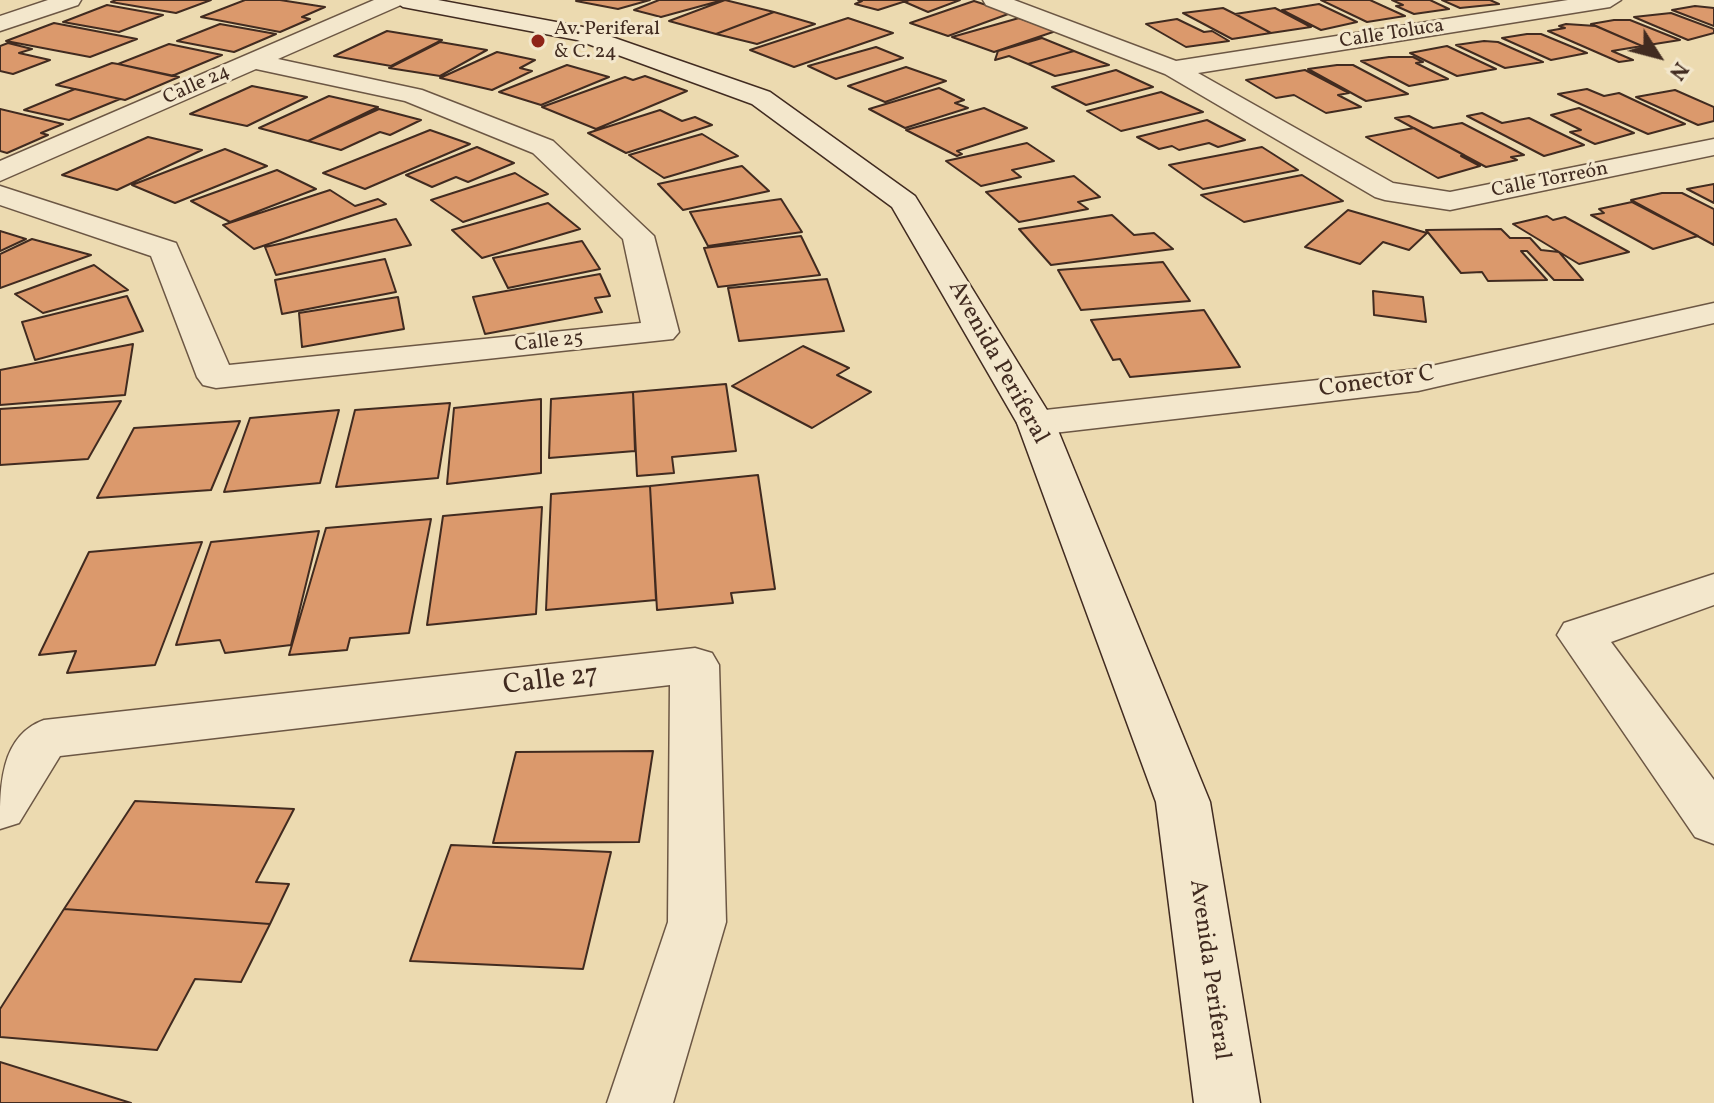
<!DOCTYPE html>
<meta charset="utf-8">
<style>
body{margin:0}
#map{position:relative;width:1714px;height:1103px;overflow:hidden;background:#ecdab0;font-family:Vollkorn,serif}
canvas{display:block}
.north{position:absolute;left:1618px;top:16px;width:80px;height:80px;-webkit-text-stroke:6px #f3e7cc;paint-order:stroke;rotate:126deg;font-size:22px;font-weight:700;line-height:32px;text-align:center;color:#412b20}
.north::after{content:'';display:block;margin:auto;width:28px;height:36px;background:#412b20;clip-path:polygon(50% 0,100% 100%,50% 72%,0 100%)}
</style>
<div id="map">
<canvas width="1714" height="1103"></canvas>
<div class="north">N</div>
</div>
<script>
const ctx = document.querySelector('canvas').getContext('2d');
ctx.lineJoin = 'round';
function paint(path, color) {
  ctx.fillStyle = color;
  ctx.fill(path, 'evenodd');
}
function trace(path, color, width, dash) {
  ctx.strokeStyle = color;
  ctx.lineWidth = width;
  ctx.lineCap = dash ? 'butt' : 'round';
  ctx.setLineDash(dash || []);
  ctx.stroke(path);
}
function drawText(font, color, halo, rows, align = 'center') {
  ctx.font = font + ' Vollkorn,serif';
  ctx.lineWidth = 6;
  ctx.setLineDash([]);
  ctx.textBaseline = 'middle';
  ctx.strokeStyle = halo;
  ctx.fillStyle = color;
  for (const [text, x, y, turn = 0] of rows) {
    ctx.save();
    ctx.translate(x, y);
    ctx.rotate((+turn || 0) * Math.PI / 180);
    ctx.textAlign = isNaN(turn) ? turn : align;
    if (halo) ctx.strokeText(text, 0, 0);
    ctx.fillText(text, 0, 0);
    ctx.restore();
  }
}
const building = new Path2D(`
 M116 0H211L176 13 111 2Z
 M245 0H280L325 7 302 17 310 19 280 32 201 17Z
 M579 0H650L618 9 576 1Z
 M659 0H723L661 17 634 10Z
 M725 0 774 12 716 34 669 21Z
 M858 0H909L878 10 855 4 862 1Z
 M909 0H960L928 12 905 2Z
 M1321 0H1370L1405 16 1367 22Z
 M1392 0H1430L1449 9 1414 14 1396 6 1403 5Z
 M1442 0H1490L1499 4 1460 8Z
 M974 1 1011 13 948 36 910 23Z
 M1319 4 1357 22 1321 30 1282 10Z
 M107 5 163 15 119 32 63 22Z
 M1695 6 1714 8V26L1672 10Z
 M1223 8 1235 14 1271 33 1232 39 1183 13Z
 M1275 8 1311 27 1271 33 1235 14Z
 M774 12 815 24 757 44 716 34Z
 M1671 13 1714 29V33L1688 40 1634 17Z
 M848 18 893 33 794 67 750 50Z
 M1019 18 1056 31 994 52 952 37Z
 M1177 19 1204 32 1212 31 1229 41 1186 47 1146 24Z
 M1614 20H1630L1680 40 1642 46 1591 24Z
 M54 23 137 39 90 57 6 41Z
 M220 24 276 34 234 52 177 41Z
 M1566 24 1596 26 1642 46 1612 51 1633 60 1619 62 1548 31 1565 28 1559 26Z
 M387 31 442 40 391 66 334 56Z
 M1527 34H1541L1587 53 1551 60 1502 38Z
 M1042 38 1074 51 1028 64 1009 56 995 60 998 51Z
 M1484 41 1498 42 1543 62 1505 68 1456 45Z
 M440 42 487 50 440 76 389 68Z
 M8 43 32 49 19 53 50 60 13 74 0 71V46Z
 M169 44 222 55 172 76 118 64Z
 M1447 46 1496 69 1457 76 1410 53Z
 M876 47 903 58 836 79 808 66Z
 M1074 51 1109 65 1055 76 1028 64Z
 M497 52 535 60 520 68 532 71 492 90 440 78Z
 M1389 57H1413L1423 62 1416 63 1448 79 1409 86 1361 61Z
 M112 63 118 64 179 77 125 100 56 85Z
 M567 65 609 77 541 105 499 92Z
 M1337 65H1353L1408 94 1366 101 1308 69Z
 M906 67 946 81 885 102 848 86Z
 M1116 70 1153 87 1086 105 1052 87Z
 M1305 70 1349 93 1338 95 1361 107 1326 113 1294 95 1276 98 1246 80Z
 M645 76 687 91 596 129 542 107 625 77 633 80Z
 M252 86 307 97 247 126 190 114Z
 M939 88 964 100 955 103 968 108 905 128 869 109Z
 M75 89 120 99 69 120 24 110Z
 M1587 89 1604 96 1619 93 1685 124 1648 134 1558 94Z
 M1675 90 1714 107V121L1698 125 1636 97Z
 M1161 92 1203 112 1121 131 1087 111Z
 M329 96 378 107 308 141 259 128Z
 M984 108 1027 128 957 151 962 154 957 156 906 130Z
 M1579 108 1634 133 1595 144 1570 132 1581 130 1551 115Z
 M0 109 63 124 41 133 48 135 7 153 0 151Z
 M379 109 421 120 390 135 380 132 341 150 308 141Z
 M660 110 682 121 695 117 712 125 626 153 588 133Z
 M1482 113 1502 123 1529 118 1584 145 1544 156 1467 116Z
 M1409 116 1433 128 1462 123 1524 155 1511 157 1517 160 1486 167 1395 118Z
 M1207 120 1245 140 1218 147 1209 143 1179 150 1172 146 1159 149 1137 137Z
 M1414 128 1464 155 1461 156 1480 166 1438 178 1366 137Z
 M430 130 470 144 365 189 323 173Z
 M702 134 738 156 664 178 629 155Z
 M148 137 202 150 117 190 62 175Z
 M1027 143 1054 161 1012 170 1021 177 981 186 946 161Z
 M477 147 514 163 468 182 456 177 432 187 406 175Z
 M1262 147 1298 170 1203 189 1169 165Z
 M225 149 267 166 175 203 132 185Z
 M742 166 769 191 683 210 658 184Z
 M277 170 316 189 230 222 191 201Z
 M515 173 548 194 463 222 431 200Z
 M1302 175 1343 201 1244 222 1201 195Z
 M1074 176 1100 197 1078 202 1088 209 1019 222 986 192Z
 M1714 184V203L1687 189Z
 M330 190 355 206 378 199 386 204 254 249 223 225Z
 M1662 193H1682L1714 209V245L1631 200Z
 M781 199 802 232 708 246 690 212Z
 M1632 202 1659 216 1698 236 1653 249 1591 215 1604 213 1599 209Z
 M548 203 580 229 482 258 452 230Z
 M1348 210 1427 233 1409 250 1383 242 1360 264 1305 247Z
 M1112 215 1134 235 1154 233 1173 249 1051 265 1019 229Z
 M1547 216 1553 220 1565 217 1629 252 1579 264 1513 224Z
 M396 219 411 245 276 275 265 247Z
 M1501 229 1510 238H1530L1541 250 1559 252 1583 280H1554L1527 251H1521L1547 280 1488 281 1482 272 1461 273 1426 230Z
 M0 231 26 239 0 251Z
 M801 236 820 275 718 287 704 248Z
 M32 239 91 255 0 288V254Z
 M582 241 600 269 508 288 493 258Z
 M385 259 396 292 282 314 275 280Z
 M1163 262 1190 301 1081 310 1058 270Z
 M94 265 128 290 43 313 15 294Z
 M600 274 610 296 595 298 602 312 485 334 473 297Z
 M827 279 844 331 739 341 728 288Z
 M1373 291 1423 297 1426 322 1374 315Z
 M127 296 143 331 35 360 22 322Z
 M398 297 404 329 302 347 299 313Z
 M1204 310 1240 367 1130 377 1120 359 1113 360 1091 320Z
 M133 344 125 395 0 405V370Z
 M803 346 849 368 837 375 871 392 812 428 732 386Z
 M726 384 736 451 672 457 674 473 637 476 633 392Z
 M633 392 635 451 549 458 551 399Z
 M541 399V473L447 484 454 408Z
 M121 401 88 459 0 465V409Z
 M450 403 438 478 336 487 355 410Z
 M339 410 320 483 224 492 250 418Z
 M240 421 211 490 97 498 134 428Z
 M758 475 775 589 731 593 733 603 657 610 650 486Z
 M650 486 656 600 546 610 551 494Z
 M542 507 536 614 427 625 443 516Z
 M431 519 409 633 350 638 347 650 289 655 326 528Z
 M319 531 291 645 225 653 220 640 176 645 211 542Z
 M202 542 155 665 67 673 76 651 39 655 89 552Z
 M653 751 639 842 493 843 516 752Z
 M135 801 294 809 256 882 289 884 270 924 64 909Z
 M451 845 611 852 583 969 410 961Z
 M64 909 270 924 241 982 195 979 157 1050 0 1037V1009Z
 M0 1062 131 1103H0Z`);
paint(building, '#db996c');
trace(building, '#412b20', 2);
const street = new Path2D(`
 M48 0H81L78 5 0 31V16Z
 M374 0H404L401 5 278 59 422 90 553 141 654 236 679 332 673 339 216 388 203 385 197 377 151 256 0 205V186L176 243 229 365 641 323 623 239 533 153 405 101 256 69 0 181V161Z
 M983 0H1014L1176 61 1568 0H1621L1610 7 1198 73 1393 183 1450 192 1714 139V155L1450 210 1385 200 1375 197 1165 74 986 5Z
 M1714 303V323L1418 391 1036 435 1022 431 1017 423 1022 415 1036 411 1418 369Z
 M1714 574V605L1611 642 1714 780V844L1695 837 1557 635 1564 623Z
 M695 648 712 653 719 665 726 922 673 1103H607L668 922 670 685 60 756 19 823 0 829C0 786 0 736 44 720Z`);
const secondary = new Path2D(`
 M392 0H438L583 27 770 92 915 196 1055 423 1210 802 1260 1103H1194L1156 802 1017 423 892 207 752 104 577 40 403 7Z`);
trace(street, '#6c5744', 3);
trace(secondary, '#412b20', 3);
paint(street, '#f3e7cc');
paint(secondary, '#f3e7cc');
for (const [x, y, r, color] of [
 [538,41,8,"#8f2418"]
]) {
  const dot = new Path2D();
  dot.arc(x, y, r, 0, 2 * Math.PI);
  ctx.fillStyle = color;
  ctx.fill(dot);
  trace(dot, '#f3e7cc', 3);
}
drawText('20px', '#412b20', '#f3e7cc', [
 ["Av. Periferal",554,30],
 ["& C. 24",554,53]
], 'left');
drawText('20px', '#412b20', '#f3e7cc', [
 ["Calle Toluca",1392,35,-9],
 ["Calle 24",197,86,-24],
 ["Calle Torreón",1550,181,-11],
 ["Calle 25",549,343,-6]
]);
drawText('24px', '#412b20', '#f3e7cc', [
 ["Avenida Periferal",997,363,61],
 ["Conector C",1377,383,-8],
 ["Avenida Periferal",1208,970,82]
]);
drawText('28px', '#412b20', '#f3e7cc', [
 ["Calle 27",551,682,-7]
]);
</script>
